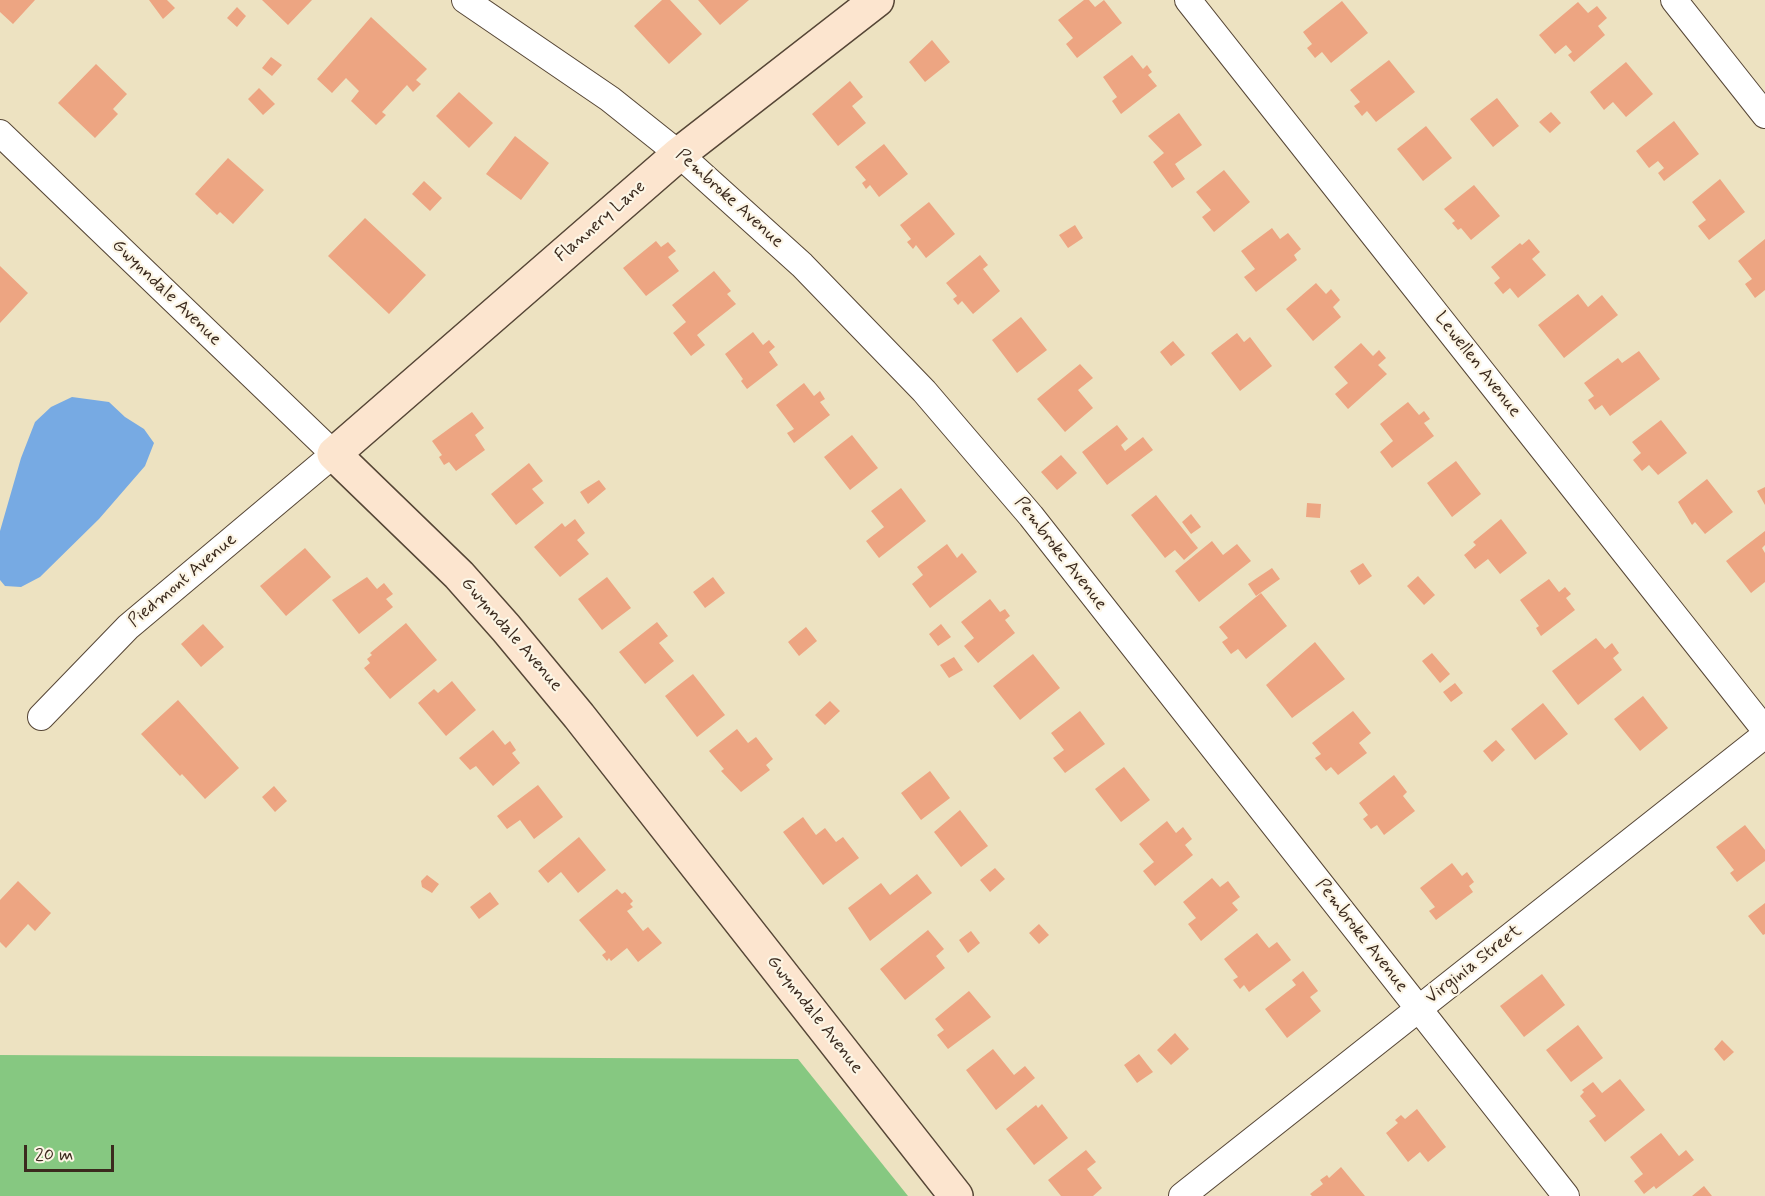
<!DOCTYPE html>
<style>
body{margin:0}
#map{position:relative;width:1765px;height:1196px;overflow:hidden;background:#ede2c1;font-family:Mynerve,sans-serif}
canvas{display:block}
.scale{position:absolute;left:24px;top:1145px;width:90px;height:27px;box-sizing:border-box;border:3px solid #3b2a1e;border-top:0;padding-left:8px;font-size:18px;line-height:21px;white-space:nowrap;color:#3b2a1e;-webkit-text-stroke:4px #fcf5e5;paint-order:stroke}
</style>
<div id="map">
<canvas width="1765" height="1196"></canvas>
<div class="scale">20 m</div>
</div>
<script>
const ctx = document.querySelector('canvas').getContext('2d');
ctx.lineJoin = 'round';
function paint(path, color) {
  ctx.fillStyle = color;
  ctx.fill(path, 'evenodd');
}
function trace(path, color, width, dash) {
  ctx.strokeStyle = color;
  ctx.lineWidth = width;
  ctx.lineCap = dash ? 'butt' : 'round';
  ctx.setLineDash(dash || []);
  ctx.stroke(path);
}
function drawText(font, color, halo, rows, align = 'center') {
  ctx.font = font + ' Mynerve,sans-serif';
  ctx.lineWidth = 4.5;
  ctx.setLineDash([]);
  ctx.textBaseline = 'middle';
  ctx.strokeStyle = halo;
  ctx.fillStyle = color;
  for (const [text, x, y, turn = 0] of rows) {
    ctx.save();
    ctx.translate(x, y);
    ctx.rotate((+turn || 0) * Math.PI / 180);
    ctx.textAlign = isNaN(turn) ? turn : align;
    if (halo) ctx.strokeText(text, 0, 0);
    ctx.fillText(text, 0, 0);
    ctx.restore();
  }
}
paint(new Path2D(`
 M0 1055 798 1059 908 1196H0Z`), '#86c881');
paint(new Path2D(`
 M72 397 109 402 125 417 144 429 154 443 145 466 99 519 40 577 21 587 5 586 0 580V531L21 458 35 422 51 407Z`), '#77aae3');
paint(new Path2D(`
 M0 0H35L13 24 0 12Z
 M149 0H167L175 8 163 19Z
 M262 0H312L288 25Z
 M662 0H670L702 34 669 64 634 26Z
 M698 0H749L720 25Z
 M1084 0H1089L1095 7 1104 0 1122 23 1077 58 1066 44 1073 38 1058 20Z
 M1342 1 1368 33 1331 63 1322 52 1315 58 1307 48 1312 44 1303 32Z
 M1578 2 1588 13 1597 6 1607 18 1598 26 1605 35 1574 62 1568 55 1572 52 1566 45 1555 54 1539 35Z
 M237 7 246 16 237 27 227 18Z
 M371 17 427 69 416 80 421 84 413 92 407 85 382 112 386 115 376 125 351 101 359 91 346 78 332 93 317 79Z
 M932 40 950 62 925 82 909 62Z
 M1132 55 1143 69 1147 65 1152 72 1148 75 1157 86 1121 114 1112 101 1117 97 1103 77Z
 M271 57 282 65 272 76 262 68Z
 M1389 60 1415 92 1376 122 1367 111 1362 116 1354 106 1360 102 1350 90Z
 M1626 62 1653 94 1626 117 1613 102 1604 110 1590 92Z
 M96 64 127 94 113 109 118 114 95 138 58 103Z
 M850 81 863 97 852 106 866 123 838 146 812 114Z
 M259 88 275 104 263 115 248 99Z
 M459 92 493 123 469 148 436 116Z
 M1497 98 1519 126 1493 147 1470 119Z
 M1551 112 1561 123 1550 133 1539 122Z
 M1179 113 1202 145 1175 164 1185 179 1172 188 1153 162 1164 153 1148 136Z
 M1674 121 1699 154 1664 181 1658 173 1664 168 1658 161 1649 168 1636 151Z
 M1426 126 1452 158 1423 181 1397 149Z
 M515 136 549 163 521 200 486 174Z
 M884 144 908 174 879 197 870 185 866 189 862 183 866 180 855 167Z
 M228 158 264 190 233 224 220 212 217 215 195 194Z
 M1224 170 1250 202 1214 232 1202 217 1211 210 1196 192Z
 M1720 179 1745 212 1709 240 1698 226 1706 220 1692 202Z
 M424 181 442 198 430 211 412 194Z
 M1474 185 1500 216 1471 240 1461 228 1458 230 1452 223 1455 221 1444 209Z
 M929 202 955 234 926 258 916 245 913 249 907 242 911 239 900 225Z
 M365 218 426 275 389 314 328 256Z
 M1075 225 1083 238 1068 248 1059 235Z
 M1272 228 1280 239 1288 233 1301 249 1294 255 1297 260 1256 292 1244 277 1255 269 1241 251Z
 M1529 239 1540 252 1532 259 1546 275 1518 298 1510 288 1503 294 1494 283 1500 278 1491 267 1520 243 1522 245Z
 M1765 239V290L1755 298 1745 284 1752 279 1738 261Z
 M656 241 661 247 668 242 676 251 668 257 679 271 646 296 623 268Z
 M980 255 988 265 983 269 1000 291 973 314 962 301 958 305 953 299 957 296 946 283Z
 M0 266 28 293 0 323Z
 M714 271 731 291 727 294 736 304 697 335 705 345 691 356 673 333 686 322 672 305Z
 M1316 283 1326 294 1331 289 1340 300 1333 307 1341 317 1313 341 1286 309Z
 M1578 294 1588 307 1602 295 1618 315 1564 358 1538 325Z
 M1021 317 1047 350 1017 373 992 340Z
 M753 332 763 345 769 340 775 347 769 352 778 365 747 389 741 381 743 379 725 354Z
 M1237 333 1244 342 1250 337 1272 366 1240 391 1211 353Z
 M1173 341 1185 355 1171 366 1160 352Z
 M1361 343 1373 356 1379 350 1386 358 1378 365 1387 374 1348 409 1335 394 1348 383 1334 367Z
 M1639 351 1660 379 1610 416 1602 405 1595 410 1588 400 1594 396 1584 383 1618 358 1622 363Z
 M1080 364 1093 378 1078 390 1093 408 1065 432 1037 399Z
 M804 383 814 396 820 391 825 399 820 402 830 415 794 443 787 433 794 429 776 405Z
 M1408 402 1419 415 1424 411 1430 419 1424 423 1434 436 1392 468 1380 452 1393 441 1380 424Z
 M472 412 484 428 475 435 485 450 456 471 449 462 444 465 439 457 442 455 432 441Z
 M1661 420 1687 453 1658 475 1649 465 1642 471 1633 460 1641 453 1632 442Z
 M1117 425 1128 439 1121 445 1125 451 1143 437 1153 450 1107 485 1082 452Z
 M852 435 878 468 850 490 824 457Z
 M1061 455 1077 473 1057 490 1041 472Z
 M1456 461 1481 494 1452 517 1427 483Z
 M529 463 543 481 532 489 544 503 516 525 491 494Z
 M1707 479 1733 512 1705 534 1695 522 1692 525 1678 502Z
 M599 480 606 489 588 504 580 492Z
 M1765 487V505L1757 491Z
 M901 488 926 521 879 558 866 541 884 527 871 511Z
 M1156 495 1198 548 1184 560 1175 550 1165 558 1131 515Z
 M1307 503 1321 504 1320 518 1306 517Z
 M1191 514 1201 527 1191 534 1182 522Z
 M575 519 585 533 577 540 589 554 560 577 534 547 562 523 565 527Z
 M1501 519 1527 553 1500 574 1488 559 1475 569 1464 555 1476 545 1473 542Z
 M1765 531V545L1762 548 1765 553V582L1751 593 1726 561Z
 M1212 541 1223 555 1237 544 1251 561 1199 602 1175 571Z
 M947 544 957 558 962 553 977 572 930 608 912 584 923 575 917 567Z
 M305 548 331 577 286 616 260 586Z
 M1363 563 1372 576 1359 585 1350 571Z
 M1272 568 1280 579 1256 596 1248 584Z
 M1418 576 1435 595 1424 605 1407 586Z
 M367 577 377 589 384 583 393 594 386 599 393 607 359 634 332 600Z
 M607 577 631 608 602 630 578 599Z
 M713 577 725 593 705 608 693 592Z
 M1549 579 1559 592 1565 587 1571 594 1566 598 1575 610 1541 636 1536 628 1539 626 1520 600Z
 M1261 593 1287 626 1246 659 1238 649 1231 654 1222 642 1228 638 1219 627Z
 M990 599 1000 612 1005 609 1010 616 1005 620 1015 633 978 663 964 646 974 638 961 622Z
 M657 622 668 636 659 643 674 661 645 684 619 652Z
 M406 623 437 660 390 699 364 668 370 663 367 659 372 655 370 653Z
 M203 624 224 647 201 667 181 644Z
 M941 624 951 637 938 646 929 634Z
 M806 627 817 641 799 656 788 642Z
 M1596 638 1605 649 1612 643 1619 653 1613 658 1622 670 1578 705 1552 671Z
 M1315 642 1345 679 1292 718 1266 685Z
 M1432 653 1450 674 1440 683 1422 661Z
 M1033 654 1060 688 1020 720 993 686Z
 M954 657 963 670 949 678 940 665Z
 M693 674 725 715 697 737 665 696Z
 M452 681 476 710 446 736 418 703 434 689 438 693Z
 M1455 683 1463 693 1451 702 1443 692Z
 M1643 696 1668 728 1640 751 1614 719Z
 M178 700 239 768 205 799 182 774 180 776 141 734Z
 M830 701 840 711 825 725 815 715Z
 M1543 703 1568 734 1535 760 1511 729Z
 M1080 711 1105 744 1065 773 1053 758 1064 750 1051 733Z
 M1353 711 1371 733 1359 743 1367 753 1338 775 1331 767 1326 771 1315 758 1321 754 1312 743Z
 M737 729 748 743 756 737 773 759 766 765 770 770 741 792 721 771 724 769 709 751Z
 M493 730 505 745 510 741 516 750 512 753 520 763 493 786 476 766 470 770 459 758Z
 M1496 740 1505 750 1492 762 1483 751Z
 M1124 767 1150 800 1121 822 1095 789Z
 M930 771 950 798 921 820 901 793Z
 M1394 775 1407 792 1403 796 1415 811 1384 835 1377 825 1371 829 1363 819 1368 815 1359 803Z
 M538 785 563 817 534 839 520 820 507 829 497 816Z
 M274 786 287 801 275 812 262 797Z
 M960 810 988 846 961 867 934 832Z
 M803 817 816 835 825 828 836 842 843 837 859 858 823 885 783 832Z
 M1167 821 1176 833 1183 827 1192 839 1185 845 1193 855 1155 886 1143 871 1154 862 1139 844Z
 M1745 825 1765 850V861L1737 882 1730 873 1734 870 1716 847Z
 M579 837 606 870 578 893 561 872 548 883 538 871Z
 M1452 863 1462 876 1467 872 1474 882 1469 886 1473 892 1436 920 1429 911 1435 907 1420 888Z
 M995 868 1005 879 990 892 980 880Z
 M917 874 932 893 870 941 848 908 881 883 890 895Z
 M427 875 439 884 432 893 422 887 421 881Z
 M1212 878 1220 887 1228 881 1240 897 1232 903 1238 910 1201 941 1188 924 1196 918 1183 902Z
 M18 881 51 913 35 931 28 924 6 948 0 942V900Z
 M617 889 622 894 625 892 633 901 630 904 633 907 627 911 643 931 648 927 662 943 638 962 627 948 611 961 609 958 607 961 602 955 606 952 579 920Z
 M490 892 499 904 479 919 470 907Z
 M1765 903V934L1763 935 1748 916Z
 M1039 924 1049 935 1039 944 1029 933Z
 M928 930 944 949 936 956 945 968 905 1000 880 969Z
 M971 931 980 943 968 953 959 940Z
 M1257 933 1269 948 1277 942 1291 960 1249 992 1244 985 1240 989 1233 980 1238 977 1224 959Z
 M1303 971 1318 991 1310 997 1321 1011 1287 1038 1265 1009 1296 985 1292 980Z
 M1542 974 1565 1005 1524 1037 1500 1006Z
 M969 991 991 1017 948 1049 937 1035 944 1030 935 1019Z
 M1578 1025 1603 1058 1571 1082 1546 1050Z
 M1175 1033 1189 1049 1171 1065 1157 1050Z
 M1722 1040 1734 1052 1724 1061 1714 1049Z
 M993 1049 1014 1075 1025 1066 1035 1078 996 1110 966 1070Z
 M1139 1054 1153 1072 1137 1083 1124 1065Z
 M1620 1079 1645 1110 1605 1142 1589 1121 1596 1116 1580 1096 1584 1092 1582 1090 1593 1082 1602 1093Z
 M1042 1104 1068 1138 1034 1165 1006 1129 1036 1105 1038 1108Z
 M1417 1109 1446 1147 1428 1162 1420 1152 1408 1162 1386 1133 1398 1123 1395 1120 1401 1115 1405 1119Z
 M1661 1133 1679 1156 1686 1150 1694 1160 1656 1189 1654 1186 1644 1194 1634 1181 1643 1174 1630 1157Z
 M1086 1150 1096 1162 1087 1169 1102 1188 1093 1196H1061L1048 1180Z
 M1341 1167 1365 1196H1312L1310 1194 1323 1184 1320 1180 1327 1175 1329 1178Z
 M1704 1186 1712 1196H1692Z`), '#eda582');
const street = new Path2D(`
 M465 0 610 99 679 154 802 265 924 391 1031 516 1566 1196
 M1188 0 1765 730
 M1674 0 1765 115
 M0 133 334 454 128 627 41 717
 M1182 1196 1765 735`);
const secondary = new Path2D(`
 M877 0 679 154 334 454 459 575 506 628 579 716 956 1196`);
trace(street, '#564636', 28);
trace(secondary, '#564636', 36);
trace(street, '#fff', 26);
trace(secondary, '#fce5cf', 33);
drawText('18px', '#3b2a1e', '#fcf5e5', [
 ["Pembroke Avenue",729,199,42],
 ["Flannery Lane",601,222,-41],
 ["Gwynndale Avenue",166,293,44],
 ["Lewellen Avenue",1477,365,52],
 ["Pembroke Avenue",1060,554,52],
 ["Piedmont Avenue",183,581,-40],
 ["Gwynndale Avenue",511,635,49],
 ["Pembroke Avenue",1361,936,52],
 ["Virginia Street",1474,965,-38],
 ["Gwynndale Avenue",814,1015,52]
]);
</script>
